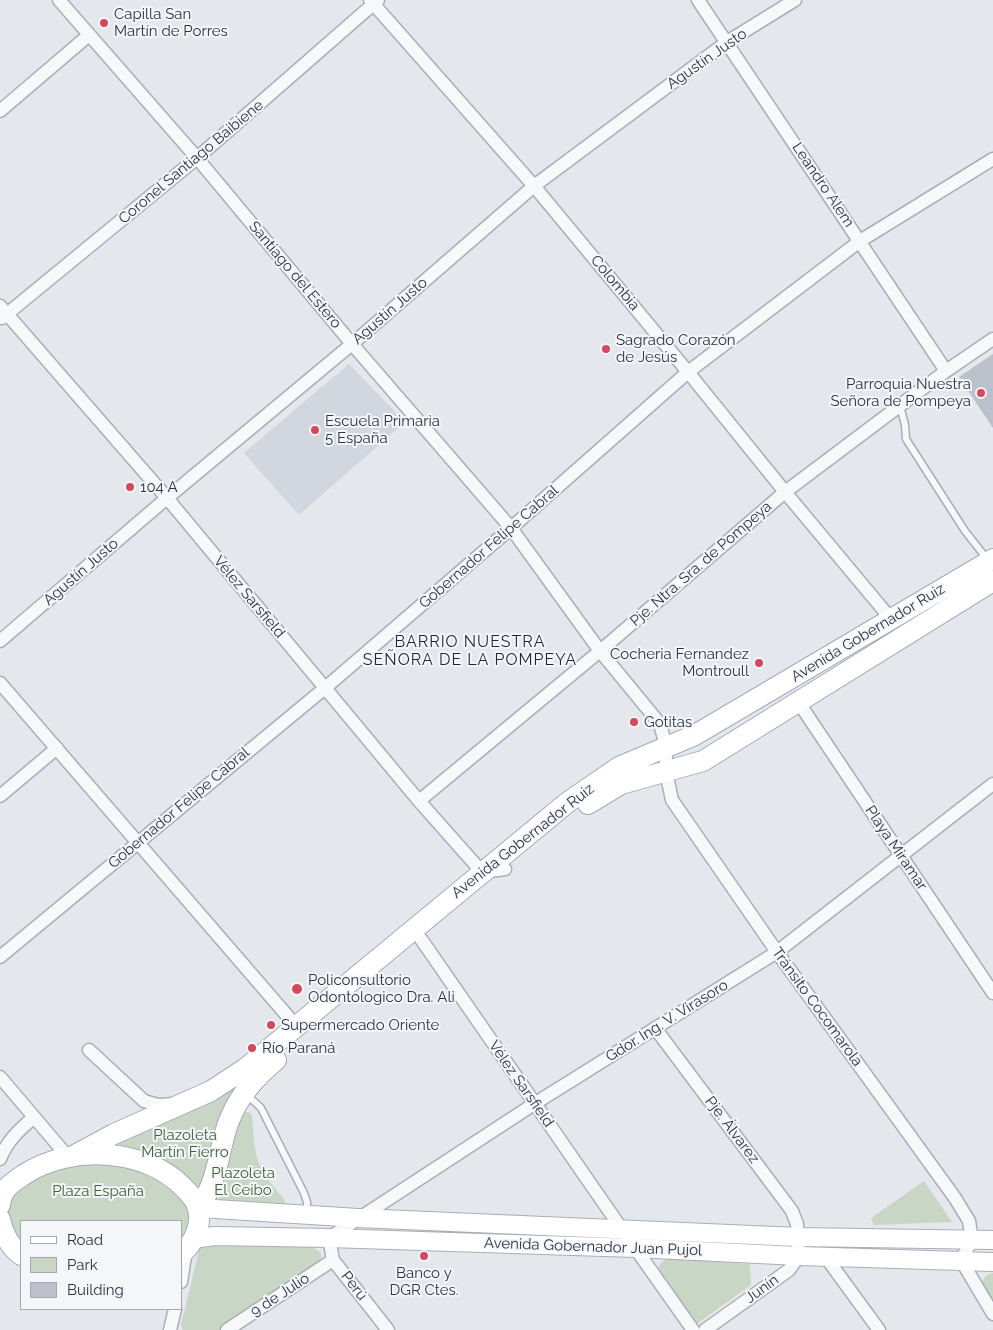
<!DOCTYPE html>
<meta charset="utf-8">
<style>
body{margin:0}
#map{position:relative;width:993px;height:1330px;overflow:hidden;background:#e4e7ec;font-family:Raleway,sans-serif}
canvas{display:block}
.legend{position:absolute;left:20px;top:1220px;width:162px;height:90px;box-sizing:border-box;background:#f4f6f9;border:1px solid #a4a8b1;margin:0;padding:6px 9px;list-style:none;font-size:15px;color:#2b3445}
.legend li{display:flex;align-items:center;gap:10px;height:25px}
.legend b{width:25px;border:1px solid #a4a8b1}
</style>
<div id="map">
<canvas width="993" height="1330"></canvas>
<ul class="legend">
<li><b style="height:6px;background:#fff"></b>Road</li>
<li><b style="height:14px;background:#c9d6c5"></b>Park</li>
<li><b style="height:14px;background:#bbc0ca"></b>Building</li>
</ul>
</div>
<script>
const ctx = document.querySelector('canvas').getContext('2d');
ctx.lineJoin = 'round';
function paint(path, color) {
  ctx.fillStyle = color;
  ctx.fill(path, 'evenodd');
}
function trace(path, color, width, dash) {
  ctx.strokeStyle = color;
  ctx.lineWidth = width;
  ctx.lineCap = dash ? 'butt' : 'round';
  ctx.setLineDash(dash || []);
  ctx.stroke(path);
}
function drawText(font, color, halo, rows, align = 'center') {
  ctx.font = font + ' Raleway,sans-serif';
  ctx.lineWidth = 4;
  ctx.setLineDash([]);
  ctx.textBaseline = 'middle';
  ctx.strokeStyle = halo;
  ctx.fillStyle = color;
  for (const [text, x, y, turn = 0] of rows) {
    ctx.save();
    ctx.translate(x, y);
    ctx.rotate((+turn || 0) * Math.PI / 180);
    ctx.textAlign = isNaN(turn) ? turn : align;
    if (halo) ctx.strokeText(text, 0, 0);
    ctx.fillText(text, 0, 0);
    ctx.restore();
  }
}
paint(new Path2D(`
 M349 364 405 422 299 515 244 453Z`), '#d2d6de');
paint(new Path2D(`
 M259 1065 201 1185 194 1187 120 1148 118 1143 121 1139Z
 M246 1112H249L252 1115C255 1158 255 1166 284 1199L285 1203 283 1206 225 1203 220 1200 217 1195 237 1121Z
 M112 1162 160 1176 188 1205 191 1226 181 1246V1221H21V1247L7 1216 8 1203 14 1193 22 1185 63 1165Z
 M924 1181 952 1222 874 1225 871 1218Z
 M203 1244 311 1246 321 1253V1258L320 1262 222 1330H183L181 1325 199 1250Z
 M668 1258 750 1264 751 1285 694 1326 658 1274C658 1266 660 1262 668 1258Z
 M993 1273V1306L981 1289C982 1281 984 1275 993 1273Z`), '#c9d6c5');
paint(new Path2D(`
 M993 354V428L959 377Z`), '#bbc0ca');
const service = new Path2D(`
 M900 406 905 425 906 439 965 531 987 559
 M246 1094 261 1108 266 1118 304 1193 307 1202V1214`);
const minor = new Path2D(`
 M59 0 197 158 352 344 511 528 600 651 660 724 666 746V772L672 800 777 952 955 1198 969 1221 972 1240 961 1260 993 1314
 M370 0 534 186 688 372 785 492 891 619
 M698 0 946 371
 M0 111 89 35
 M0 306 167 498 419 801 482 872 505 869
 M2 318 197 158 378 0
 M0 641 167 498 352 344 534 186 727 42 795 0
 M0 683 297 1027
 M799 703 993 993
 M0 796 57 748
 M419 801 600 651 785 492 946 371 993 339
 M421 939 621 1228 693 1330
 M0 957 325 688 511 528 688 372 860 241 993 159
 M655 1028 792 1211 797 1224 799 1256 789 1270 705 1330
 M89 1050 144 1101 158 1105 174 1104
 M0 1077 68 1157
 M0 1159C7 1141 19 1130 33 1118
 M825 1256 879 1330
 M181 1282 186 1250
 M170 1330 175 1309
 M227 1330 333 1260
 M388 1330 333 1260 329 1238 534 1104 777 952 993 784`);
const secondary = new Path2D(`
 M199 1208 358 1218 799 1237 993 1240
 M193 1239 214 1236 329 1238 635 1248 799 1256 993 1262`);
const primary = new Path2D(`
 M588 804 621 784 703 761 993 581
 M75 1155 114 1134 211 1091 246 1068 568 802 619 767 695 735 993 559
 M197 1202C200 1200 203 1198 206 1195 217 1180 221 1140 229 1121 239 1095 255 1078 276 1060
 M0 1205C1 1189 13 1182 25 1174 71 1144 146 1148 184 1188 195 1199 200 1206 199 1221 198 1233 191 1246 181 1254
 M0 1219C3 1233 9 1246 21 1255`);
trace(service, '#a9aeb7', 9);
trace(minor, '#a9aeb7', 15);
trace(secondary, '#a9aeb7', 20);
trace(primary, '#a3abb8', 22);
trace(service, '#f7f8fa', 6);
trace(minor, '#f7f8fa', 12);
trace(secondary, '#fff', 18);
trace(primary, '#fff', 20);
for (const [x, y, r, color] of [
 [104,23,5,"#d1495b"],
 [606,349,5,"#d1495b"],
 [981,393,5,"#d1495b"],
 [315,430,5,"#d1495b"],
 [130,487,5,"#d1495b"],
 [759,663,5,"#d1495b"],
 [634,722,5,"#d1495b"],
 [297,989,6,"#d1495b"],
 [271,1025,5,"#d1495b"],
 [252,1048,5,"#d1495b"],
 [424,1256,5,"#d1495b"]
]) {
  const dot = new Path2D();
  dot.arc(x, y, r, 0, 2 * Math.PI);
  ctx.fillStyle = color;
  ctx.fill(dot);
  trace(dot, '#f4f6f9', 2);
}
drawText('15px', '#2b3445', '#f4f6f9', [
 ["Capilla San",114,14],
 ["Martín de Porres",114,31],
 ["Sagrado Corazón",616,340],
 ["de Jesús",616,357],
 ["Parroquia Nuestra",971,384,"right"],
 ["Señora de Pompeya",971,401,"right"],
 ["Escuela Primaria",325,421],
 ["5 España",325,438],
 ["104 A",140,487],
 ["Cocheria Fernandez",749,654,"right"],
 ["Montroull",749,671,"right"],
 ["Gotitas",644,722],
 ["Policonsultorio",308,980],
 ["Odontologico Dra. Ali",308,997],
 ["Supermercado Oriente",281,1025],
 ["Río Paraná",262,1048],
 ["Banco y",424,1273,"center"],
 ["DGR Ctes.",424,1290,"center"]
], 'left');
drawText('15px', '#2b3445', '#f4f6f9', [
 ["Agustín Justo",707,59,-35],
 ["Coronel Santiago Baibiene",191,162,-40],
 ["Leandro Alem",823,185,56],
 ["Santiago del Estero",295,275,50],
 ["Colombia",615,283,50],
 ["Agustín Justo",390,311,-41],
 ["Gobernador Felipe Cabral",489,547,-41],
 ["Pje. Ntra. Sra. de Pompeya",701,564,-41],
 ["Agustín Justo",81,572,-41],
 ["Vélez Sarsfield",249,597,50],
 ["Avenida Gobernador Ruiz",868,633,-31],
 ["Gobernador Felipe Cabral",179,808,-40],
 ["Avenida Gobernador Ruiz",523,841,-38],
 ["Playa Miramar",896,848,56],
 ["Tránsito Cocomarola",817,1007,54],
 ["Gdor. Ing. V. Virasoro",667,1021,-32],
 ["Vélez Sarsfield",521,1084,55],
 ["Pje. Álvarez",732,1130,53],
 ["Avenida Gobernador Juan Pujol",593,1247,2],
 ["Perú",354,1286,52],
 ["Junín",762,1289,-36],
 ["9 de Julio",280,1295,-33]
]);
drawText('15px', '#3f6138', '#f4f6f9', [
 ["Plazoleta",185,1135],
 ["Martín Fierro",185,1152],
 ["Plazoleta",243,1173],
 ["El Ceibo",243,1190],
 ["Plaza España",98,1191]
]);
ctx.letterSpacing = '1px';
drawText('16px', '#1d2536', '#f4f6f9', [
 ["BARRIO NUESTRA",470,642],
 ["SEÑORA DE LA POMPEYA",470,660]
]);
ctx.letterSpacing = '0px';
</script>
